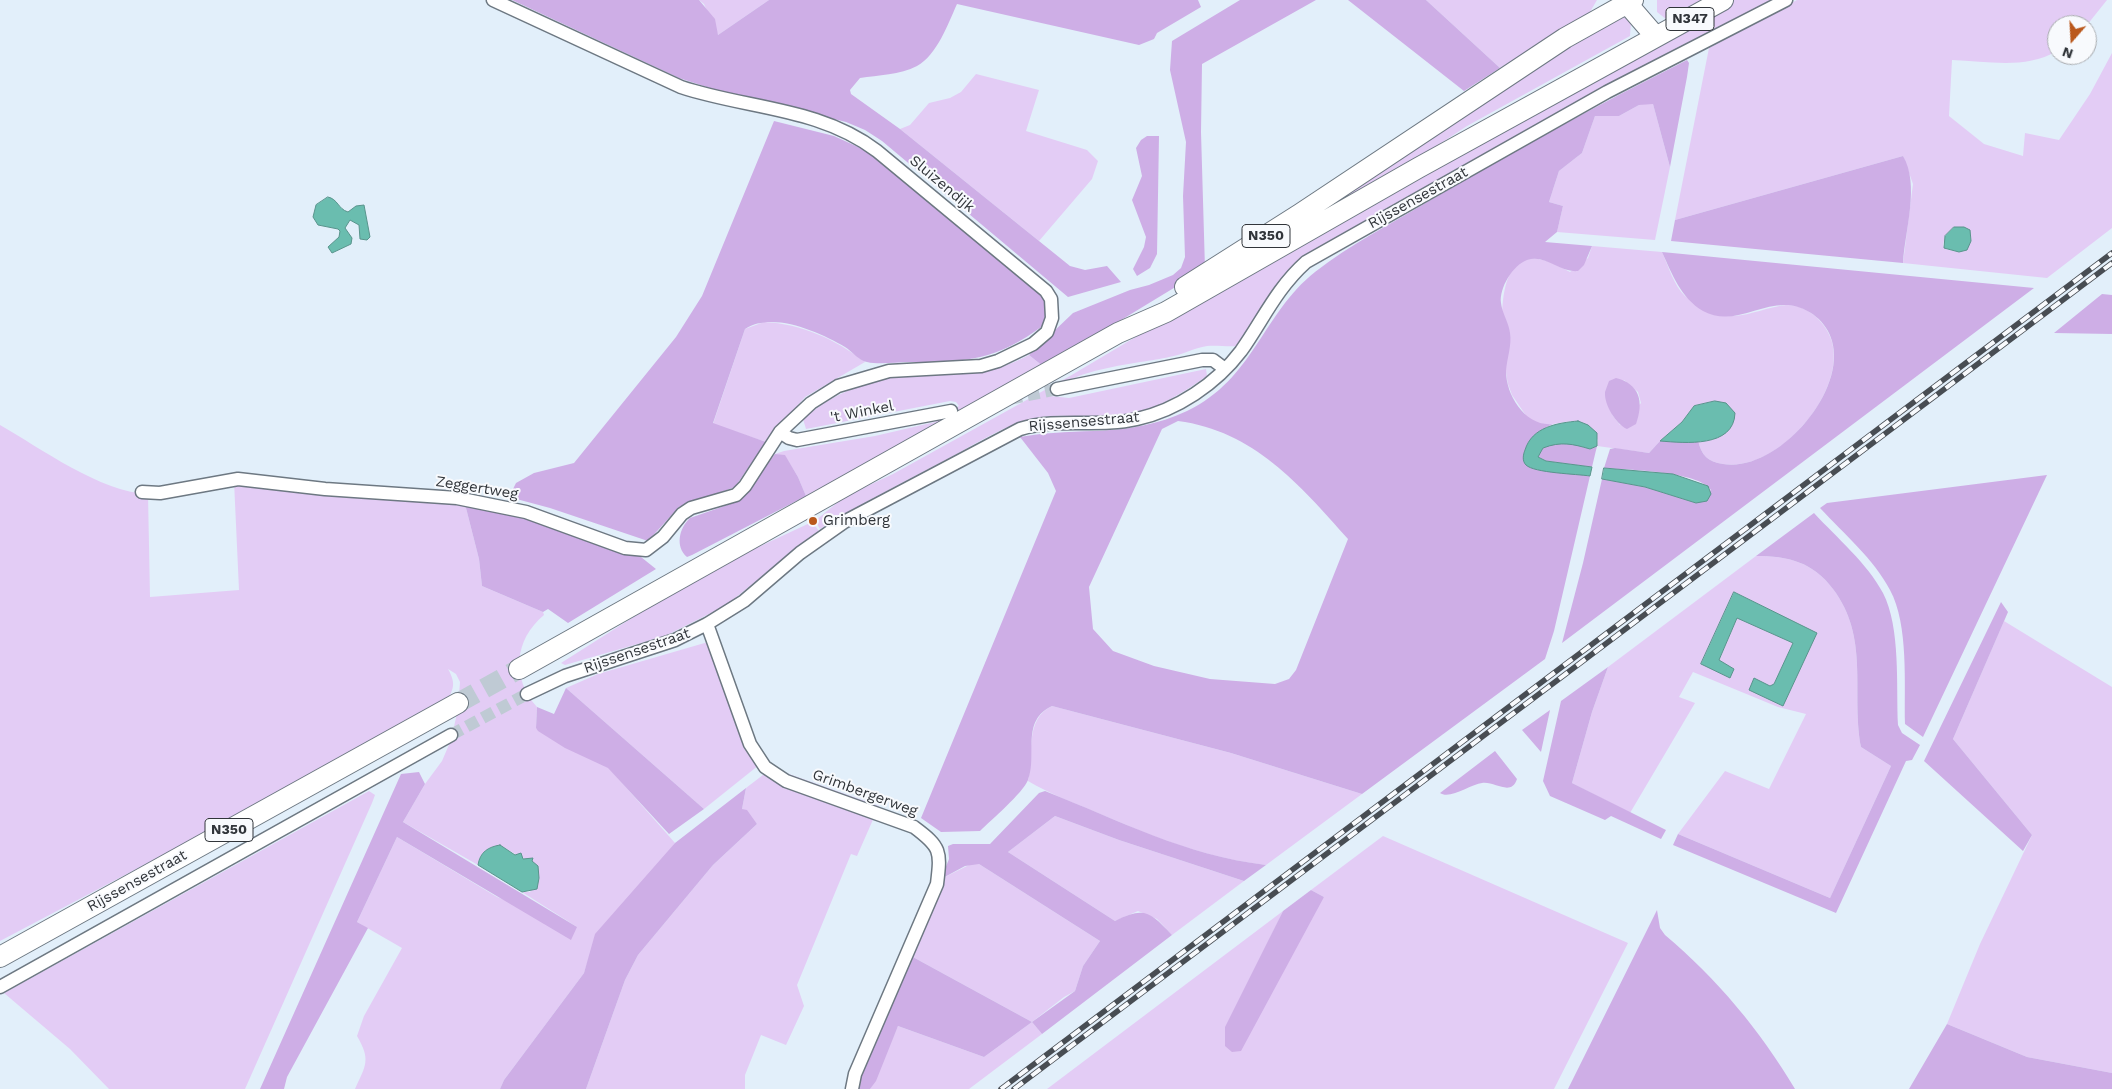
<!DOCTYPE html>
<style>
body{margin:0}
#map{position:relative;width:2112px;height:1089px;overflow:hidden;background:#e2effa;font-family:"Work Sans",sans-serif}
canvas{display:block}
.north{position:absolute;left:2047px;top:15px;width:50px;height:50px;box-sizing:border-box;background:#f8fafd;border:1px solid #a8abaf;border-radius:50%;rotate:199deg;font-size:14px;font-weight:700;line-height:20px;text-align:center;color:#31353a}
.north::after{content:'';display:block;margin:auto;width:18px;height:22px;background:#ba581c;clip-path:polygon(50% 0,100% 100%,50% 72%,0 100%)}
</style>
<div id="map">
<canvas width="2112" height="1089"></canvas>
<div class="north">N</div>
</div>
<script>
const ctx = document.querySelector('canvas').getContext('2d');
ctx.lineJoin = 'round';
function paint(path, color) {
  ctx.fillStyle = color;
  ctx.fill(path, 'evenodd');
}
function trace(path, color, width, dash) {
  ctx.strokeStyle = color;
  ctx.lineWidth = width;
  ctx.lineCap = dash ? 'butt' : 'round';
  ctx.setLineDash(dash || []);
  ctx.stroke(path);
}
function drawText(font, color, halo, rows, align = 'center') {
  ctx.font = font + ' "Work Sans",sans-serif';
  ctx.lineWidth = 4;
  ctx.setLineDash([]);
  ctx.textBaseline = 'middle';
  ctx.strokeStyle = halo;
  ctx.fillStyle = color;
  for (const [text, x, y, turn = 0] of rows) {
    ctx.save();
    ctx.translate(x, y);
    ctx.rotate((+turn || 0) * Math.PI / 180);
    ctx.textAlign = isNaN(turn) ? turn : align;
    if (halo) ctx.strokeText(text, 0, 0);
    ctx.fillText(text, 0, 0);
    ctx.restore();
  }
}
paint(new Path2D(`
 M699 0H769L718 35 704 4Z
 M1426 0H1597L1587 17 1500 68Z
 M1657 0H1710L1672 20 1666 19 1657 12Z
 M1733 0H1773L1297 264 1274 287 1238 346C1227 347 1217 345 1207 346 1194 348 1182 355 1169 357 1139 364 1067 368 1050 396L1069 398 1206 369 1207 376C1181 394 1154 411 1122 417 1092 421 1062 411 1032 419 1003 426 979 442 953 456 908 480 863 502 820 529L815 521 844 497 893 474 1070 376 1267 259Z
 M1797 0H2107L2087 25H2057V51C2024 70 1988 61 1952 60L1949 116 1984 144 2023 156 2025 133 2059 140 2090 94 2112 53V228L2047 278 1903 263 1913 184 1903 156 1675 220 1709 48ZM1954 227 1971 234V241L1959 252 1946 249 1943 245 1945 236Z
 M1621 15 1631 22 1630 36 1467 126 1423 155 1143 317 1449 121Z
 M976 74 1039 90 1026 131 1087 150 1098 161 1092 179 1039 241 900 129 910 125 929 103 950 98 961 92Z
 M1650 102 1653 104 1670 167 1655 240 1557 232 1563 206 1549 202 1559 171 1582 153 1595 116H1619L1639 105Z
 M1592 246 1662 252C1668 265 1674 286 1685 296 1690 300 1728 316 1734 316 1751 315 1768 307 1786 305 1807 304 1827 323 1832 342 1846 394 1776 473 1723 464 1708 462 1701 455 1698 440H1714L1694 406 1682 422 1660 441 1649 453 1597 446 1598 440C1573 403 1562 435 1529 420L1512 395 1508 384C1504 356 1487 252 1538 259 1549 260 1560 267 1570 272L1588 258ZM1624 380 1638 392 1641 403 1620 425 1613 416 1606 398Z
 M764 322C802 324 835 339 865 362L805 397 766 442 713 424 745 329Z
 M1029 355 1044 367 806 496 798 477 785 456 775 454 784 451 875 436 935 422 959 406 956 402 950 401 806 429 803 419C839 388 882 375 929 374 968 374 994 374 1029 355Z
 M0 425C42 449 100 492 148 494L150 597 239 590 234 481 465 504 479 559 482 586 543 612 544 615C514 640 511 678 537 707L536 728 609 768 675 843 589 958 584 973 504 1080 500 1089H355C366 1065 371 1060 357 1036L364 1016 402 948 357 922 397 837 497 897 577 927 522 892H530L539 878 531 861 533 859C516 862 504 838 488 849 481 854 479 857 478 865L403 822 425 784 442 761 451 740 458 709 460 682 456 674 448 669C457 685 453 689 445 706L0 941Z
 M812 522 819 531 725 606 665 636 565 665 561 663 654 604 737 557Z
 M1756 556C1788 556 1813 562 1833 589 1870 638 1851 691 1861 747L1891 766 1830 898 1678 834 1725 771 1769 789 1806 714 1778 707 1693 672 1679 697 1695 703 1630 813 1572 783 1592 712 1608 667ZM1734 592 1816 633 1782 706 1771 686 1774 684 1793 643 1737 617 1719 661Z
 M2004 621 2112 687V1073L2027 1057 1947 1024 1980 944 2032 835 1953 739Z
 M708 642 764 761 704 809 566 688 598 674Z
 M1052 706 1231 753 1362 794 1266 865C1206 858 1153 837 1098 813 1074 803 1050 794 1028 781 1034 756 1024 719 1052 706Z
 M772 768 879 806 857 856 851 854 797 985 804 1006 786 1045 761 1035 745 1075V1089H586L625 980 638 955 713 865 757 824 742 809 746 788Z
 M369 791 375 795 372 803 245 1089H109L70 1049 4 993Z
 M1055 816 1119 840 1244 881 1172 935 1157 919 1138 911 1115 921 1008 852Z
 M1383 836 1628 943 1554 1089H1047L1283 911 1269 940 1324 897 1311 890Z
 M973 863 979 864 1100 941 1083 966 1075 991 1064 997 1032 1022 1042 1034 969 1089H870L898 1026 984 1057 1032 1022 911 956 941 879Z`), '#e3ccf5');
paint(new Path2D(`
 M512 0H699L715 19 718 35 769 0H1198L1201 7 1157 33 1154 39 1139 45 957 4C948 24 937 55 917 66 900 75 878 75 860 78L850 90 851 94 900 129 1070 266 1085 270 1107 266 1121 282 1068 297 882 141 865 130 846 122 713 89 679 78Z
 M1240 0H1316L1202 64 1201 132 1205 269 1044 367 1029 355 1073 313 1130 290 1149 285 1173 275 1181 268 1185 257 1183 196 1186 142 1170 70 1172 41Z
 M1348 0H1426L1500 68 1464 91Z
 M1687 60 1689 63 1687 77 1670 167 1653 104 1639 105 1619 116H1595L1582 153 1559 171 1549 202 1563 206 1557 232 1545 242 1592 246 1584 265 1578 271C1560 273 1546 254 1527 260 1513 265 1499 288 1501 303 1502 313 1509 323 1510 333 1512 345 1507 358 1506 371 1506 396 1526 427 1553 424 1539 431 1528 437 1524 454L1564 472 1590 476 1554 631 1545 659 1362 794 1231 753 1052 706C1020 721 1038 755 1028 780 1023 793 991 820 980 831L941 832 921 818 1056 491 1048 473 1020 437C1082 426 1127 439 1187 411 1254 379 1262 314 1315 272 1349 245 1391 224 1429 201 1514 151 1599 104 1687 60ZM1178 421C1254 431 1299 484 1348 539L1296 670 1289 679 1275 684 1210 679 1154 666 1113 651 1093 629 1089 587 1162 429Z
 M774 121 834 136 869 152 1040 290 1049 305 1044 325C995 361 968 362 909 362 895 362 880 365 867 362 859 361 852 351 845 347 819 332 773 311 745 329L713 423 766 442 735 487 679 507 648 541 550 508 509 497 516 483 534 473 574 463 676 337 702 296Z
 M1147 136H1159L1157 254 1150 268 1137 276 1133 269 1144 247 1146 237 1132 200 1142 176 1136 148 1141 140Z
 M1903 156C1920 185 1905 230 1903 263L1671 241 1675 220Z
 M1662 252 2034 288 1562 643 1583 563 1602 479 1645 487 1696 503 1711 490C1698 471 1628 470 1604 468L1610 449 1615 448 1649 453 1660 441 1698 440C1701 455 1708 462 1723 464 1776 473 1847 393 1832 341 1827 322 1809 307 1788 305 1759 303 1732 327 1703 311 1681 298 1672 274 1662 252Z
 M2102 294 2112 295V334L2054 333Z
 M1616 378C1640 384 1644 402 1636 424L1627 429C1616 424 1604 405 1605 392 1606 389 1608 384 1609 381Z
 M1571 443 1590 449 1597 446 1592 467 1546 461 1538 457 1543 448 1553 444Z
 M775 454 785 455 798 477 806 496 692 555 687 557C675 547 679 528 690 518L739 501Z
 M2047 475 1923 737 1905 724C1904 685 1909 625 1890 590 1874 559 1844 534 1820 508L1827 503Z
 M465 504 513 512 641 557 656 569 568 623 548 609 543 612 482 586 479 559Z
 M1814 513C1837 538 1867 563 1883 593 1901 628 1896 687 1898 725L1902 733 1920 745 1912 760 1906 761 1836 913 1673 845 1678 834 1830 898 1891 766 1861 747C1851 691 1870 638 1833 589 1813 562 1788 556 1756 556Z
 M2001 602 2008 612 1953 739 2032 835 2023 851 1924 761Z
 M1608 667 1592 712 1572 783 1666 830 1661 839 1611 816 1605 820 1550 796 1543 781 1561 701Z
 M566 688 704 809 669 834 608 768 565 748 538 731 536 728 537 707 554 714Z
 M1550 710 1541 752 1522 730Z
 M1495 751 1517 779C1511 797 1495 781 1482 783 1471 784 1450 800 1440 793Z
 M419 772 425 784 403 822 577 927 571 940 397 837 357 922 368 928 287 1077 284 1089H260L401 774Z
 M746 788 742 809 747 810 757 824 713 865 638 955 625 980 586 1089H500L504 1080 584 973 595 934 675 843Z
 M1045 791C1121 821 1184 855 1266 865L1244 881 1119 840 1055 816 1008 852 1115 921C1145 906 1150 912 1172 935L1042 1034 1032 1022 984 1057 898 1026 876 1081 870 1089H859L860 1080 911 956 1032 1022 1075 991 1083 966 1100 941 979 864 965 866 941 879 949 859 948 846 953 844H990L1039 793Z
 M1311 890 1324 897 1241 1051 1232 1052 1225 1046V1027L1283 911Z
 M1657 910 1660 928 1665 935C1717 979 1760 1030 1795 1089H1568Z
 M1947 1024 2027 1057 2112 1073V1089H1909Z`), '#ceaee6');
const water = new Path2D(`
 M328 197C338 199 338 209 348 212L356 206 364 205 370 237 367 240 360 239 359 225 350 220 345 228 352 238 351 244 332 253 328 247 339 237 340 231 338 229 318 225 313 217 316 205Z
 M1954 227H1964L1970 230 1971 241 1967 250 1959 252 1944 248 1945 236Z
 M1715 401 1726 403 1735 413C1734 448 1685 443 1660 441L1682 422 1694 406Z
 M1578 421 1588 425 1597 433V446L1590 449C1573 444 1561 441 1543 448L1538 457 1546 461 1592 467 1590 476C1577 474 1534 473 1526 465 1522 461 1523 455 1525 450 1532 427 1557 423 1578 421Z
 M1604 468 1673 474 1708 486 1711 494 1707 501 1696 503 1645 487 1602 479Z
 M1734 592 1817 633 1783 706 1749 690 1754 678 1770 686 1774 684 1793 643 1737 618 1719 660 1734 669 1730 678 1701 664Z
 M500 845 515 855 521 853 523 859 533 858 532 861 538 866 539 878 537 889 522 892 478 865C480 852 488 847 500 845Z`);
paint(water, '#6abdaf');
trace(water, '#59948c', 1);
trace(new Path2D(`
 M1010 399 1057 389
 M451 735 527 694`), '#bfcad4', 12, [12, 6]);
trace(new Path2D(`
 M458 703 519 669`), '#bfcad4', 20, [20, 10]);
const street = new Path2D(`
 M1057 389 1202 360H1213L1225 369
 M780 432 789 438 797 440 951 411
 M142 492 160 493 238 479 325 489 457 498 526 512 625 548 646 550 663 537 682 514 691 508 736 495 745 486 780 432 811 403 838 386 889 371 981 366 998 361 1033 344 1047 332 1052 318 1051 299 1046 291 877 151C819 107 747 109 681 87L493 0
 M707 624 750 744 765 767 786 781 914 827C941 847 941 851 937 884L855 1074 852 1089
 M527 694 565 676 675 640 707 624 744 601 800 553 844 522 1020 429C1058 417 1098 428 1137 419 1177 410 1216 384 1241 351 1263 320 1276 289 1306 262L1607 92 1786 0
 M0 987 451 735`);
const primary = new Path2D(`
 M1624 0 1656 37
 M1185 287 1300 214 1565 38 1633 0
 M519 669 1118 333 1166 312 1418 168 1723 0
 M0 957 458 703`);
trace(street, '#6d7882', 15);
trace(primary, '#6d7882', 22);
trace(street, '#fff', 12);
trace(primary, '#fff', 20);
const rail = new Path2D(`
 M1001 1089 2112 253
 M1014 1089 2112 263`);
trace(rail, '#484d53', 5.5);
trace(rail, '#f8fafd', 4, [11]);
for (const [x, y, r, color] of [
 [813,521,5,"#ba581c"]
]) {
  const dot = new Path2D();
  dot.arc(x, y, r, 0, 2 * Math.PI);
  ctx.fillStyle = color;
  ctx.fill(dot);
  trace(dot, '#f8fafd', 2);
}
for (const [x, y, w] of [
 [1690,19,48],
 [1266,236,48],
 [229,830,48]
]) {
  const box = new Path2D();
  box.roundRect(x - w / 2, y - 11.5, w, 23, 4);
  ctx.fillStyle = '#f8fafd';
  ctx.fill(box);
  trace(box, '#31353a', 1);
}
drawText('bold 14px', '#31353a', null, [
 ["N347",1690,19],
 ["N350",1266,236],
 ["N350",229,830]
]);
drawText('15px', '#31353a', '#f8fafd', [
 ["Sluizendijk",942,184,40],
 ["Rijssensestraat",1418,198,-29],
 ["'t Winkel",862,412,-11],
 ["Rijssensestraat",1084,422,-5],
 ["Zeggertweg",477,488,9],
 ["Rijssensestraat",637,651,-19],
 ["Grimbergerweg",865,793,20],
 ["Rijssensestraat",137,881,-29]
]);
drawText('15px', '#31353a', '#f8fafd', [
 ["Grimberg",823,521]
], 'left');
</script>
